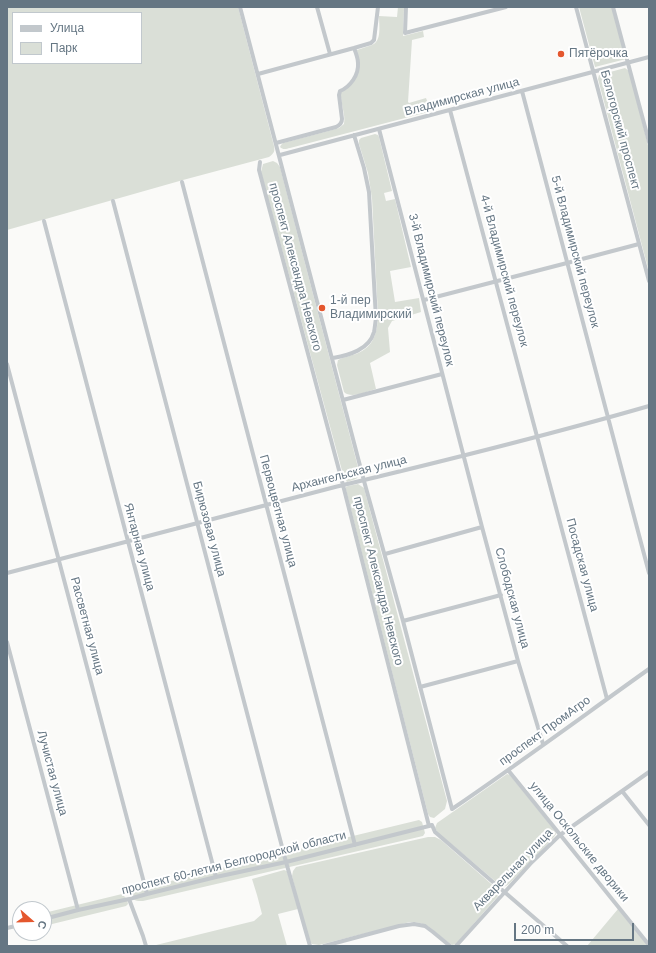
<!DOCTYPE html>
<meta charset="utf-8">
<style>
body{margin:0}
#map{position:relative;width:656px;height:953px;overflow:hidden;background:#fafaf8;font-family:Helvetica,sans-serif}
canvas{display:block}
.frame{position:absolute;inset:0;border:8px solid #657683;pointer-events:none}
.legend{position:absolute;left:12px;top:12px;width:130px;height:52px;box-sizing:border-box;background:#fff;border:1px solid #c1c8cd;margin:0;padding:5px 7px;list-style:none;font-size:12px;color:#657683}
.legend li{display:flex;align-items:center;gap:8px;height:20px}
.legend b{width:20px;border:1px solid #c1c8cd}
.north{position:absolute;left:12px;top:901px;width:40px;height:40px;box-sizing:border-box;background:#fff;border:1px solid #c1c8cd;border-radius:50%;rotate:110deg;font-size:11px;font-weight:700;line-height:16px;text-align:center;color:#657683}
.north::after{content:'';display:block;margin:auto;width:14px;height:18px;background:#e4572e;clip-path:polygon(50% 0,100% 100%,50% 72%,0 100%)}
.scale{position:absolute;left:514px;top:923px;width:120px;height:18px;box-sizing:border-box;border:2px solid #657683;border-top:0;padding-left:5px;font-size:12px;line-height:14px;white-space:nowrap;color:#657683;-webkit-text-stroke:3px #fff;paint-order:stroke}
</style>
<div id="map">
<canvas width="656" height="953"></canvas>
<div class="frame"></div>
<ul class="legend">
<li><b style="height:5px;background:#c3c8cc"></b>Улица</li>
<li><b style="height:11px;background:#dadfd7"></b>Парк</li>
</ul>
<div class="north">С</div>
<div class="scale">200 m</div>
</div>
<script>
const ctx = document.querySelector('canvas').getContext('2d');
ctx.lineJoin = 'round';
function paint(path, color) {
  ctx.fillStyle = color;
  ctx.fill(path, 'evenodd');
}
function trace(path, color, width, dash) {
  ctx.strokeStyle = color;
  ctx.lineWidth = width;
  ctx.lineCap = dash ? 'butt' : 'round';
  ctx.setLineDash(dash || []);
  ctx.stroke(path);
}
function drawText(font, color, halo, rows, align = 'center') {
  ctx.font = font + ' Helvetica,sans-serif';
  ctx.lineWidth = 4;
  ctx.setLineDash([]);
  ctx.textBaseline = 'middle';
  ctx.strokeStyle = halo;
  ctx.fillStyle = color;
  for (const [text, x, y, turn = 0] of rows) {
    ctx.save();
    ctx.translate(x, y);
    ctx.rotate((+turn || 0) * Math.PI / 180);
    ctx.textAlign = isNaN(turn) ? turn : align;
    if (halo) ctx.strokeText(text, 0, 0);
    ctx.fillText(text, 0, 0);
    ctx.restore();
  }
}
paint(new Path2D(`
 M7 7H238L274 146C275 152 274 153 269 157L183 180 7 230ZM13 13H141V63H13Z
 M398 7H404L403 36 423 31 424 37 412 40 408 102 409 103 426 98 430 109 428 112 290 148C286 149 283 150 280 147L281 145 283 143 332 130 339 128 344 124C346 114 340 103 341 92L359 71 357 50C362 48 367 47 372 45 382 41 379 25 379 16L397 17Z
 M579 7H612L626 59 595 67Z
 M625 68 629 71 649 149V272L598 79 599 75Z
 M375 134 378 135 379 137 392 191 384 193 386 201 395 199 411 267 390 271 395 302 419 298 421 312 392 321 388 328 390 352 370 363 376 389C366 392 351 399 344 392L337 365 338 360C344 357 350 356 356 354 374 347 377 333 378 316L372 198 368 173 359 144V140L361 138Z
 M273 161 277 163 280 167 359 471 358 477 356 479 347 482 344 478 261 172 263 164Z
 M358 484 364 488 447 801 445 809 434 818 430 817 428 814 346 490V487L348 486Z
 M507 774 510 775 555 831 556 834 554 837 509 884C506 886 505 887 501 886L437 832 435 828 437 823Z
 M419 820 422 822 425 833 423 836 143 901C137 901 133 901 130 895L131 891 258 859Z
 M428 837H435L441 840 497 889 499 893 498 896 456 944 452 945 449 943 428 926 420 923 410 922 319 945 312 944 308 940 292 876 293 871 296 867Z
 M284 870 287 871 298 909 278 914 287 946H152L254 921 262 914 257 895 252 879Z
 M122 894 127 899 128 904 126 906 44 926V913Z
 M618 909 648 946H587Z`), '#dadfd7');
trace(new Path2D(`
 M240 7 364 481 403 621 452 809C518 764 583 716 649 669
 M317 7 330 54
 M406 7 405 33 506 7
 M576 7 649 281
 M613 7 649 142
 M258 74 354 48
 M522 91 649 573
 M450 110 607 699
 M379 129 482 527 518 661 543 744
 M276 143 336 127C340 125 342 123 342 119L339 95 340 91C350 87 359 75 358 63 358 58 356 53 354 48L371 43 374 40 378 7
 M280 155 649 57
 M260 162 259 170 343 485 429 826
 M182 182 355 845
 M113 201 286 862 310 946
 M44 221 216 877
 M424 300 567 263 639 244
 M333 358C349 355 369 350 374 332 375 328 375 323 376 319L369 192 364 168 354 135
 M7 364 147 894
 M343 400 442 374
 M385 554 482 527
 M7 573 335 487C440 462 545 436 649 406
 M403 621 471 603 501 595
 M7 642 78 910
 M420 687 518 661
 M508 770 649 945
 M622 791 649 825
 M429 826 432 825 435 832 567 946
 M129 899 143 936 146 946
 M44 919 78 910 129 899 147 894 216 877 286 862 429 826
 M7 928 20 925
 M324 946 399 926 414 924 425 926 433 932 450 946
 M456 946 532 862 560 835 649 772`), '#c3c8cc', 4);
for (const [x, y, r, color] of [
 [561,54,4,"#e4572e"],
 [322,308,4,"#e4572e"]
]) {
  const dot = new Path2D();
  dot.arc(x, y, r, 0, 2 * Math.PI);
  ctx.fillStyle = color;
  ctx.fill(dot);
  trace(dot, '#fff', 1.5);
}
drawText('12px', '#657683', '#fff', [
 ["Пятёрочка",569,54],
 ["1-й пер",330,301],
 ["Владимирский",330,315]
], 'left');
drawText('12px', '#657683', '#fff', [
 ["Владимирская улица",462,97,-15],
 ["Белогорский проспект",620,130,75],
 ["5-й Владимирский переулок",575,252,75],
 ["проспект Александра Невского",295,267,75],
 ["4-й Владимирский переулок",504,271,75],
 ["3-й Владимирский переулок",431,290,76],
 ["Архангельская улица",349,474,-14],
 ["Первоцветная улица",278,511,75],
 ["Бирюзовая улица",209,529,75],
 ["Янтарная улица",139,547,75],
 ["Посадская улица",582,565,75],
 ["проспект Александра Невского",378,581,76],
 ["Слободская улица",512,598,75],
 ["Рассветная улица",87,626,75],
 ["проспект ПромАгро",545,731,-36],
 ["Лучистая улица",52,773,75],
 ["улица Оскольские дворики",579,842,51],
 ["проспект 60-летия Белгородской области",234,863,-14],
 ["Акварельная улица",513,870,-46]
]);
</script>
